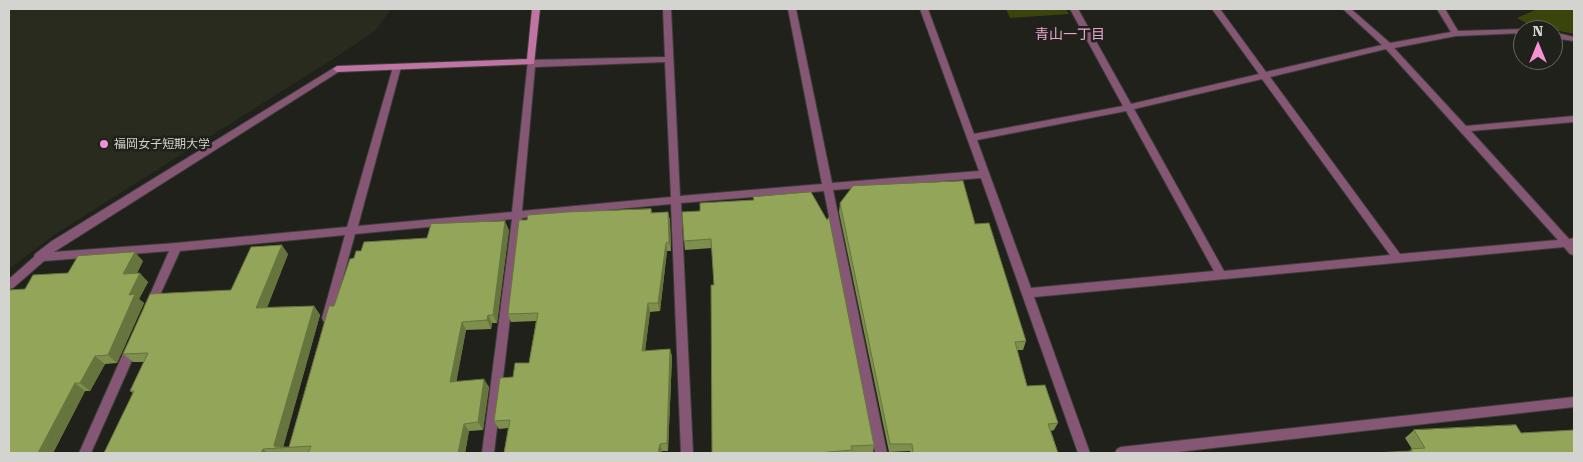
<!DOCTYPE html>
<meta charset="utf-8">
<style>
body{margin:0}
#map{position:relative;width:1583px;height:462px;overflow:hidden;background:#1f211a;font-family:"Roboto Serif",serif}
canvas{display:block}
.frame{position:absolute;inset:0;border:10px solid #d3d4cf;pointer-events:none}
.north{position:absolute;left:1513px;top:20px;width:50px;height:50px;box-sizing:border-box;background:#1f211a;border:1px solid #676962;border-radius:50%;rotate:0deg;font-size:14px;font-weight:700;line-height:20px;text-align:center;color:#d3d4cf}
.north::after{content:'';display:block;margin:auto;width:18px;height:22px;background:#f591d2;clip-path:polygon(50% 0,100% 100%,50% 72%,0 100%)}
</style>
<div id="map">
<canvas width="1583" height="462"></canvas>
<div class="frame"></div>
<div class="north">N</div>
</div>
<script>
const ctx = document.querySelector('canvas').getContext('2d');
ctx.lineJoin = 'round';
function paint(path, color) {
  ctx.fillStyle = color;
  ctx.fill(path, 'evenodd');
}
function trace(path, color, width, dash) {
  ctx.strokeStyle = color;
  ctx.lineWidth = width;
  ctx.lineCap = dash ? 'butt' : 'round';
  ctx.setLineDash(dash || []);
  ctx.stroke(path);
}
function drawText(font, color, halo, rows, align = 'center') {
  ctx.font = font + ' "Roboto Serif","Noto Sans JP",serif';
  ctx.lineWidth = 5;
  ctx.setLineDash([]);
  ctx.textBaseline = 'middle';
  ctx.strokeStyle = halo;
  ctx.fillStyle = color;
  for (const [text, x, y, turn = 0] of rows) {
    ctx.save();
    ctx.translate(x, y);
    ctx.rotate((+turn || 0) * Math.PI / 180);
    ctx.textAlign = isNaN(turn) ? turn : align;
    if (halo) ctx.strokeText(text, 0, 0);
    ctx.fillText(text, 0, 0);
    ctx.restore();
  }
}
paint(new Path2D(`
 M9 9H391L376 30 344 52 54 235 12 267 9 266Z`), '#282b1e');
paint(new Path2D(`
 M1006 9H1066L1069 14 1010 18Z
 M1537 9H1574V34L1530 25 1517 18Z`), '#39450a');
const street = new Path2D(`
 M663 9H671L680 196 822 184 788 9H796L832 183 979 171 920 9H928L974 134 1123 106 1070 9H1078L1131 104 1259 74 1212 9H1220L1266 72 1382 45 1343 9H1351L1390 43 1451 32 1437 9H1445L1458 31 1526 29 1523 30V33L1456 36 1394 48 1466 126 1574 116V122L1471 131 1569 239 1574 238V255L1570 254 1564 247 1034 297 1090 453H1078L981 178 833 190 887 453H875L824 191 681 203 693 453H681L671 204 522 218 494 453H482L512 219 355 234 332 318 331 321 327 323 323 321 322 318 345 235 180 251 155 306 154 309 150 310 146 309 145 306 169 251 44 261 13 288 9 289V279L34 257 35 254 52 241 337 66 340 67V71L54 252 176 243 347 227 393 67 397 64 401 67 358 226 512 212 528 60 665 57ZM1386 49 1558 240 1400 254 1270 77ZM665 62 671 197 522 211 535 67ZM1262 79 1390 255 1224 271 1134 109ZM1126 111 1214 271 1031 288 977 140Z
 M1553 32 1574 37V41L1553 38Z
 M132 342 136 344 138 347 91 453H79L126 347 128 344Z
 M1574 397V407L1169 453H1115L1117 449 1121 447Z`);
const secondary = new Path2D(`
 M532 9H540L534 64 337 72 333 69 337 66 527 59Z`);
trace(street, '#3c3e37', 2);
trace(secondary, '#3c3e37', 2);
paint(street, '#855774');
paint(secondary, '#bf74a4');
paint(new Path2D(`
 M840 203 975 224 1026 341 1023 350H1017L1027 386 1058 423 1054 430 1051 431 1058 453H910V451L889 452 839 212Z
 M651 209 652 213 668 212 670 221 671 251H667L660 311 650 312 645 351 670 349 672 357 668 451H662V453H504L508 428 499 429 494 421 529 363 536 321 511 322 508 314Z
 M700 211 874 445 873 453H712L714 285 712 248 685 250 684 241Z
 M509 230 497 323H492L491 329 466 330 456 381 489 387 483 430 469 431 465 453H104L133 393 130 391 144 362H133L123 354 231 290 288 254 267 307 314 306 320 315 283 447H289L334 306 354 258 361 251 427 238Z
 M143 261 137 273 148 282 139 299 144 303 117 363 105 364 90 391H85L53 453H9L25 289Z
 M1414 430 1521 433 1409 451 1412 449 1405 438Z`), '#7e8e4c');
paint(new Path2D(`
 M668 212 670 221 671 251 669 242Z
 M505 221 509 230 497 323 493 315Z
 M666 243 667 251 660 311 658 303Z
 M282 245 288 254 264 316 256 308Z
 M135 252 143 261 132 283 123 274Z
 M140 273 148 282 139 299 144 303 117 363 108 355 129 295Z
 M648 303 650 312 644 359 642 351Z
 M314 306 320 315 283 448H276L274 445Z
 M488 315 492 323 491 329 487 320Z
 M462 322 466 330 455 390 450 382Z
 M670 349 672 357 668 451 667 443Z
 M95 356 105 364 90 391 80 383Z
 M484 379 489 387 483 430 478 422Z
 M75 383 85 391 53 453H38Z
 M464 424 469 431 465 453H458Z
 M660 444 662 451V453H658Z
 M263 449 267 453H261Z`), '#66743e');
const building = new Path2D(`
 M963 181 975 224 989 223 1026 341 1015 342 1027 386 1045 385 1058 423 1048 424 1058 453H913L912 444H890L840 203 853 186Z
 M811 192 827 220 829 217 874 445 851 446 852 450 817 453H712L711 285H714L711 239 684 241 682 212 700 211V203L754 200 753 197Z
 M651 209V213L668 212 669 242 666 243 658 303H648L642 351 670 349 667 443 660 444 658 453H504L510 420 494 421 500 378 513 377 515 363H529L538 313 508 314 519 220H527L528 215 568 212Z
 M505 221 493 315H488L487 320 462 322 450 382 484 379 478 422 464 424 458 453H308L311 446 263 449 261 453H104L134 391H130L148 353 123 354 150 294 231 290 251 247 282 245 256 308 314 306 274 445 275 447H289L329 306H334L350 259 354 258 356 251H361L364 242 427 238 431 224Z
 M135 252 123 274 140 273 129 295 135 294 108 355 95 356 80 383H75L38 453H9V290L25 289 33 275 68 273 78 256Z
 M1516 425 1521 433 1574 430V453H1373L1412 451 1411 449 1425 448 1414 430Z`);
paint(building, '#92a558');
trace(building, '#66743e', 1);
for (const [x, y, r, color] of [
 [104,144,5,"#f591d2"]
]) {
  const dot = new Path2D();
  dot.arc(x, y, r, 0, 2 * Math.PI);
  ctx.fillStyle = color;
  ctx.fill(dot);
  trace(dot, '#1f211a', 2);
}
drawText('12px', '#d3d4cf', '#1f211a', [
 ["福岡女子短期大学",114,144]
], 'left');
drawText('14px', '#eca6d2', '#1f211a', [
 ["青山一丁目",1070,35]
]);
</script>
